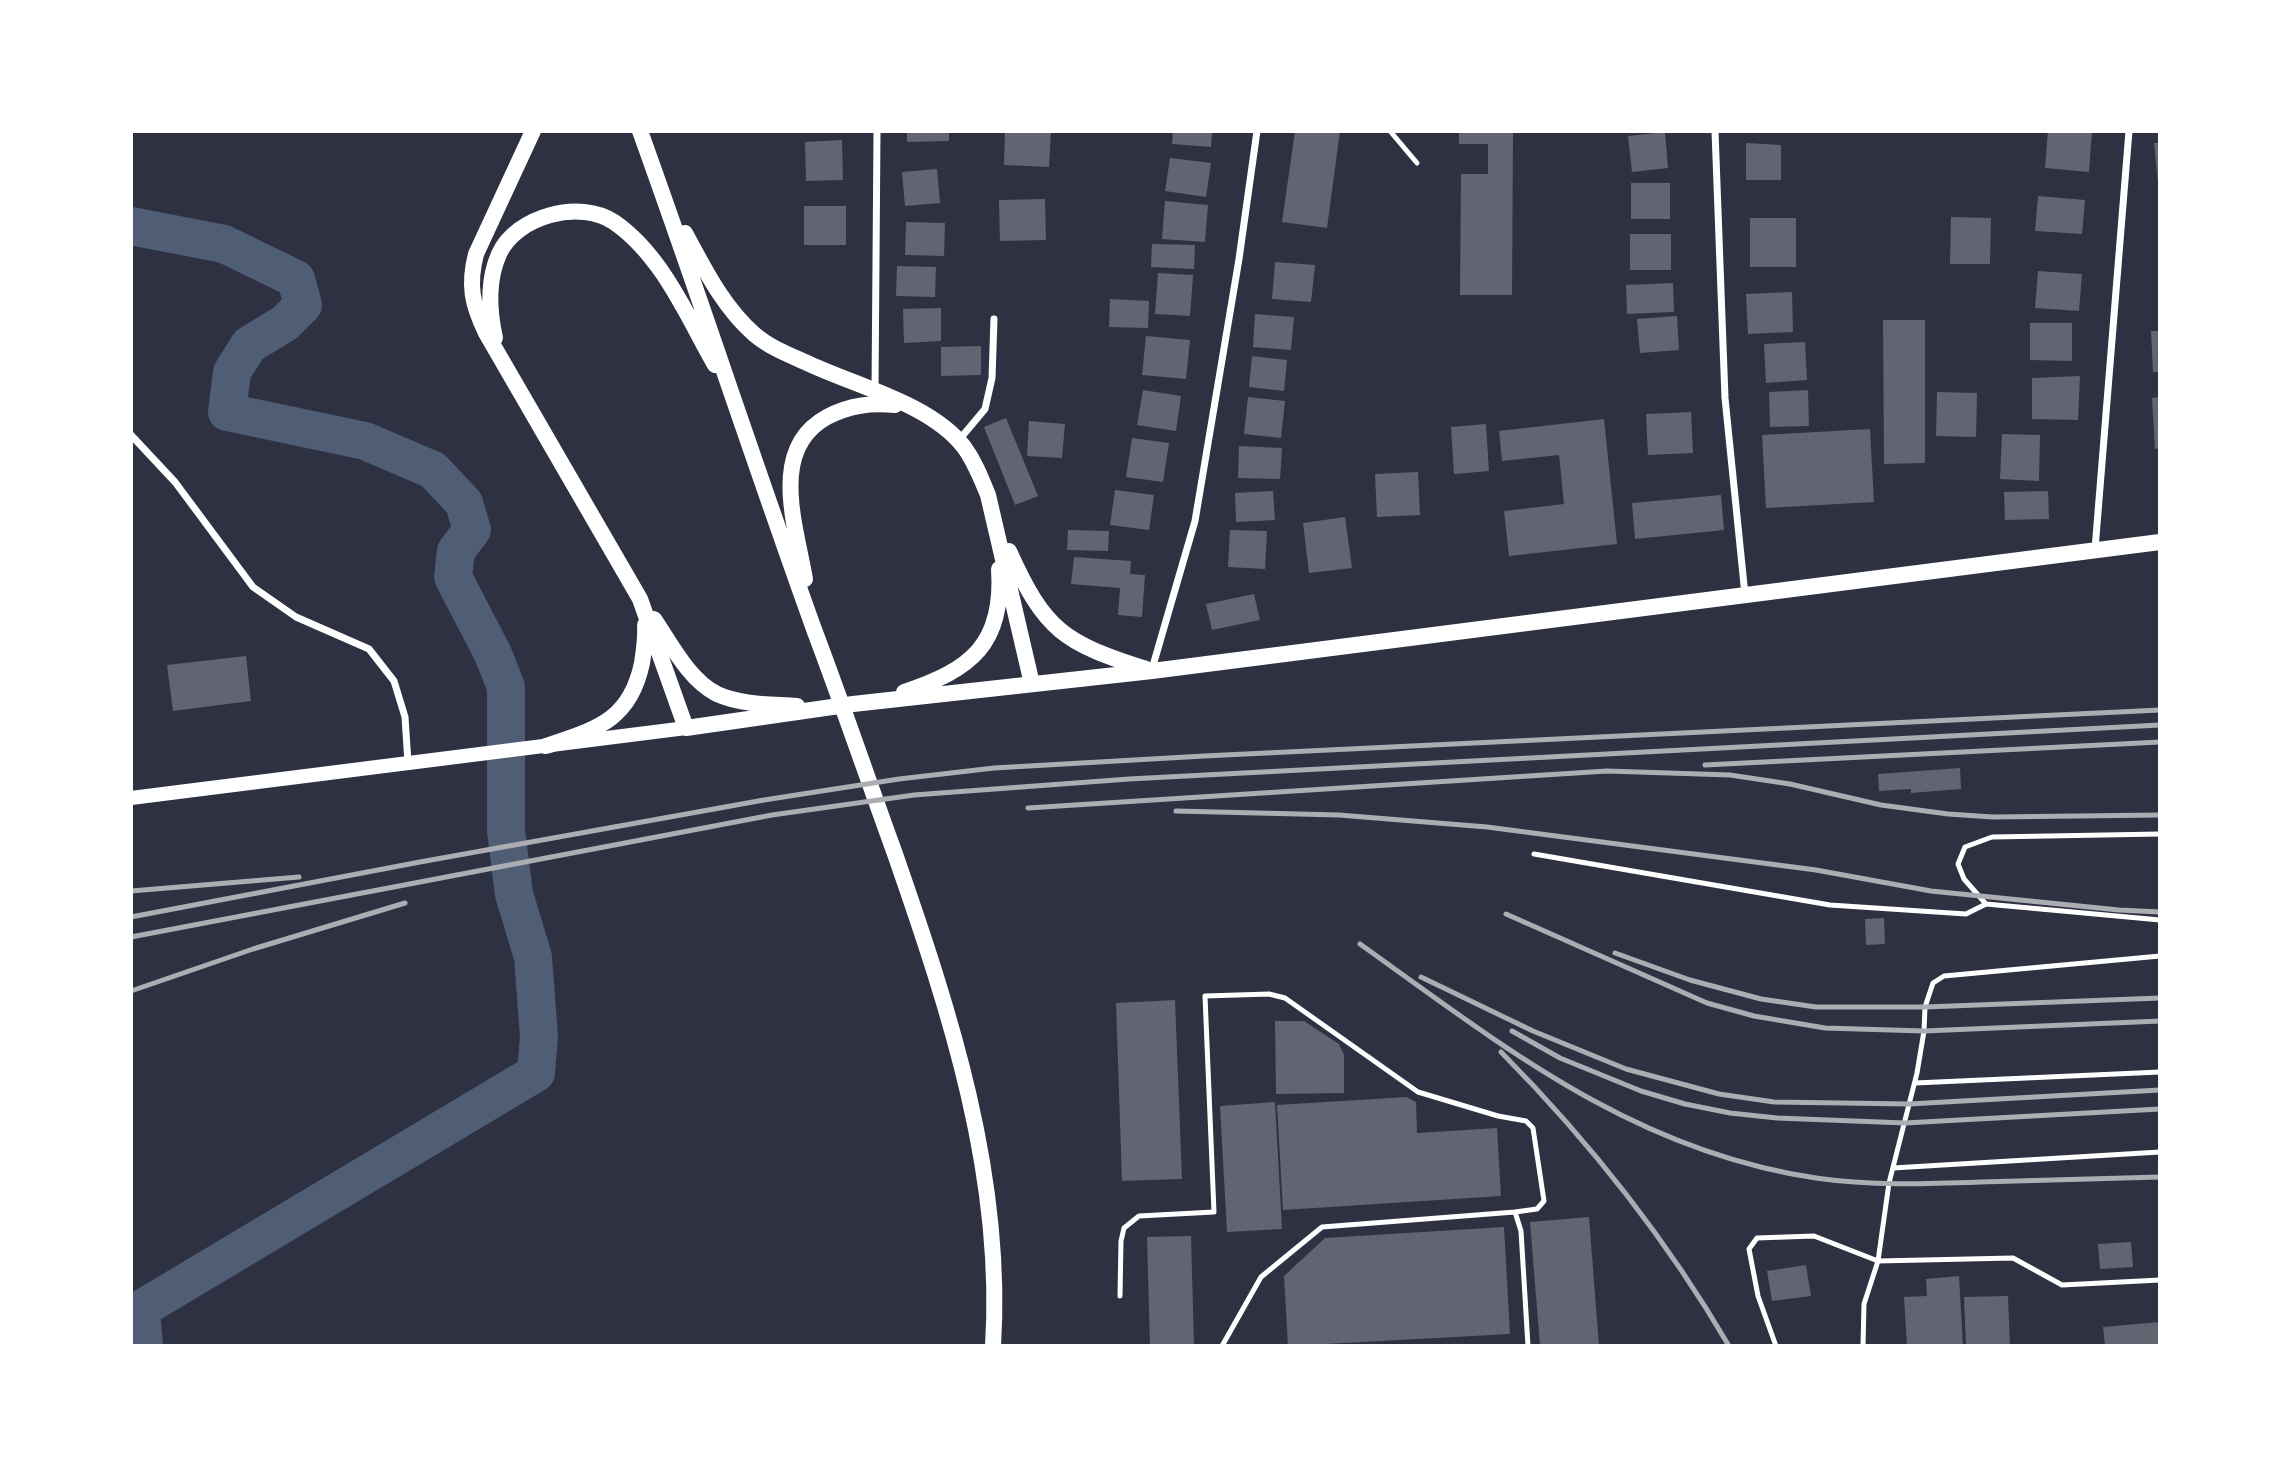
<!DOCTYPE html>
<style>
body{margin:0}
#map{position:relative;width:2291px;height:1477px;overflow:hidden;background:#2d3142;font-family:Helvetica,sans-serif}
canvas{display:block}
.frame{position:absolute;inset:0;border:133px solid #fff;pointer-events:none}
</style>
<div id="map">
<canvas width="2291" height="1477"></canvas>
<div class="frame"></div>
</div>
<script>
const ctx = document.querySelector('canvas').getContext('2d');
ctx.lineJoin = 'round';
function trace(path, color, width, dash) {
  ctx.strokeStyle = color;
  ctx.lineWidth = width;
  ctx.lineCap = dash ? 'butt' : 'round';
  ctx.setLineDash(dash || []);
  ctx.stroke(path);
}
function paint(path, color) {
  ctx.fillStyle = color;
  ctx.fill(path, 'evenodd');
}
trace(new Path2D(`
 M131 226 224 244 296 279 303 305 285 323 249 345 232 372 227 412 365 441 433 470 464 503 472 530 456 551 453 577 493 654 506 687V831L514 894 533 957 539 1037 536 1073 141 1309 144 1346`), '#4f5d75', 38);
paint(new Path2D(`
 M907 131H949V141L907 142Z
 M1005 131H1051L1049 167 1004 165Z
 M1173 131H1212L1211 147 1172 144Z
 M1295 131H1340L1327 228 1282 222Z
 M1459 131H1513L1512 295H1460L1461 174H1488V144H1459Z
 M2048 131H2092L2089 172 2045 168Z
 M1665 132 1668 168 1632 172 1628 136Z
 M842 140 843 180 806 181 805 142Z
 M1746 143 1781 145V180H1746Z
 M2154 143H2160V183H2158Z
 M1170 158 1211 163 1206 197 1165 191Z
 M937 169 940 203 905 206 902 172Z
 M1631 183H1670V219H1631Z
 M2038 196 2085 200 2082 234 2035 231Z
 M1045 199 1046 240 1000 241 999 200Z
 M1165 201 1208 205 1205 242 1162 239Z
 M804 206H846V245H804Z
 M1951 217 1991 218 1990 264H1950Z
 M1750 218H1796V267H1750Z
 M906 222 945 223 944 256 905 255Z
 M1630 234H1671V270H1630Z
 M1152 244 1195 245 1194 269 1151 267Z
 M1275 262 1315 265 1311 302 1272 299Z
 M897 266 936 267 935 297 896 296Z
 M2038 271 2082 274 2079 311 2035 308Z
 M1158 273 1193 275 1190 316 1155 314Z
 M1673 283 1674 312 1627 314 1626 285Z
 M1792 292 1793 332 1748 334 1746 294Z
 M1110 299 1149 301 1148 328 1109 327Z
 M941 308V341L904 343 903 309Z
 M1255 314 1294 317 1291 350 1253 347Z
 M1677 316 1679 350 1640 353 1637 319Z
 M1883 320H1925V463L1884 464Z
 M2030 323H2072V361L2030 360Z
 M2151 331H2160V372H2153Z
 M1146 336 1190 340 1186 379 1142 375Z
 M1805 342 1807 380 1766 383 1764 344Z
 M981 346V375L941 376V347Z
 M1252 356 1287 360 1284 391 1249 387Z
 M2080 376 2078 420 2032 419V378Z
 M1143 390 1181 396 1176 431 1137 425Z
 M1808 390 1809 426 1770 427 1769 392Z
 M1937 392 1977 393 1976 437 1936 436Z
 M1248 397 1285 401 1281 438 1244 434Z
 M2160 397V448L2155 449 2152 398Z
 M1691 412 1693 453 1648 455 1646 414Z
 M1006 418 1038 496 1015 505 984 427Z
 M1604 419 1617 544 1509 556 1504 511 1564 504 1559 455 1502 461 1499 431Z
 M1029 421 1065 424 1062 458 1027 456Z
 M1486 424 1489 471 1454 474 1451 427Z
 M1870 429 1874 502 1766 508 1762 435Z
 M2002 434 2040 435 2039 481 2000 479Z
 M1132 438 1169 443 1163 482 1126 477Z
 M1239 446 1282 448 1280 479 1238 478Z
 M1418 472 1420 515 1377 517 1375 474Z
 M1115 490 1154 495 1149 530 1110 525Z
 M1273 491 1275 520 1236 522 1235 493Z
 M2048 491 2049 519 2005 520 2004 492Z
 M1721 495 1724 530 1635 539 1632 503Z
 M1345 517 1352 568 1309 573 1303 523Z
 M1068 530 1109 531 1108 551 1067 550Z
 M1230 530 1267 531 1265 569 1228 567Z
 M1074 557 1131 561 1130 574 1145 575 1142 617 1118 615 1120 588 1071 584Z
 M1254 594 1260 620 1212 630 1206 604Z
 M246 656 251 701 173 711 167 665Z
 M1960 768 1961 789 1911 793V789L1879 791 1878 774Z
 M1884 918 1885 944 1866 945 1865 919Z
 M1175 1000 1182 1179 1122 1181 1116 1003Z
 M1275 1021H1304L1339 1044 1344 1055V1093L1276 1094Z
 M1407 1097 1416 1102 1417 1133 1497 1128 1501 1196 1283 1210 1277 1105Z
 M1275 1102 1282 1229 1227 1232 1220 1106Z
 M1589 1217 1599 1346H1540L1530 1222Z
 M1504 1227 1510 1334 1288 1346 1284 1276 1325 1238Z
 M1191 1236 1194 1346H1150L1147 1237Z
 M2131 1242 2133 1267 2100 1269 2098 1244Z
 M1806 1265 1811 1296 1772 1301 1767 1271Z
 M1959 1276 1963 1346H1907L1904 1297 1927 1296 1926 1279Z
 M2008 1296 2010 1346H1966L1964 1297Z
 M2160 1322V1346H2105L2103 1327Z`), '#626471');
trace(new Path2D(`
 M1390 131 1417 163
 M1534 854 1830 905 1966 914 1986 904 2160 920
 M1986 904 1964 879 1958 864 1965 847 1992 837 2160 834
 M1915 1083 2160 1072
 M1893 1168 2160 1152
 M1515 1212 1521 1231 1528 1346
 M1120 1296 1121 1241 1124 1228 1139 1216 1214 1212 1205 996 1269 994 1285 998 1418 1092 1498 1116 1526 1121 1533 1128 1544 1201 1537 1209 1515 1212 1322 1227 1261 1277 1222 1346
 M1776 1346 1758 1296 1749 1249 1757 1238 1814 1236 1878 1261 1889 1183 1917 1073 1924 1031 1925 1007 1933 983 1944 976 2160 956
 M1863 1346 1864 1304 1878 1261 2013 1258 2062 1285 2160 1280`), '#fff', 5);
trace(new Path2D(`
 M1715 131 1725 398 1745 595
 M875 390 877 131
 M131 435 175 482 253 587 296 617 369 649 394 681 405 717 408 763
 M959 440 985 409 992 378 994 319
 M2095 549 2129 131
 M1152 669 1195 521 1239 259 1257 131`), '#fff', 7);
trace(new Path2D(`
 M131 798 686 728`), '#fff', 14);
trace(new Path2D(`
 M533 131 476 254C468 285 472 304 486 333L640 599 686 728 853 704 1152 671 2160 542
 M640 131C700 297 755 466 815 632 843 706 868 780 895 854 950 1012 1004 1176 993 1346
 M685 233C704 268 723 307 754 334 769 347 787 354 805 362 855 386 930 403 964 447 975 462 981 478 988 495L1032 684
 M495 338C489 311 487 281 499 254 516 216 580 199 614 222 662 255 687 316 715 365
 M1009 551C1045 631 1064 643 1146 669
 M805 579C796 526 768 449 827 417 850 405 870 403 895 405
 M654 619C671 644 689 680 717 694 741 705 771 704 797 706
 M904 692C971 670 1004 644 999 569
 M546 746C596 729 630 721 642 663 644 650 646 638 645 625`), '#fff', 16);
trace(new Path2D(`
 M1705 765 2160 742
 M1028 808 1607 771 1730 775 1790 784 1881 805 1948 814 1993 817 2160 815
 M1176 811 1339 815 1487 827 1816 870 1931 891 2119 910 2160 912
 M131 891 299 877
 M1506 914 1707 1003 1754 1016 1825 1028 1924 1031 2160 1021
 M131 917 420 862 764 800 899 779 994 768 1204 756 2160 710
 M131 937 772 815 914 795 1129 779 2160 725
 M1360 944C1504 1047 1634 1151 1816 1178 1870 1186 1926 1184 1980 1182 2040 1180 2100 1179 2160 1177
 M1615 953 1690 980 1761 999 1816 1007H1925L2160 998
 M1421 977 1533 1031 1626 1069 1719 1094 1774 1102 1909 1104 2160 1090
 M131 991 253 949 405 903
 M1512 1031 1560 1058 1641 1091 1685 1104 1730 1113 1777 1118 1905 1123 2160 1109
 M1501 1052C1587 1139 1667 1240 1729 1346`), '#abadb3', 5);
</script>
